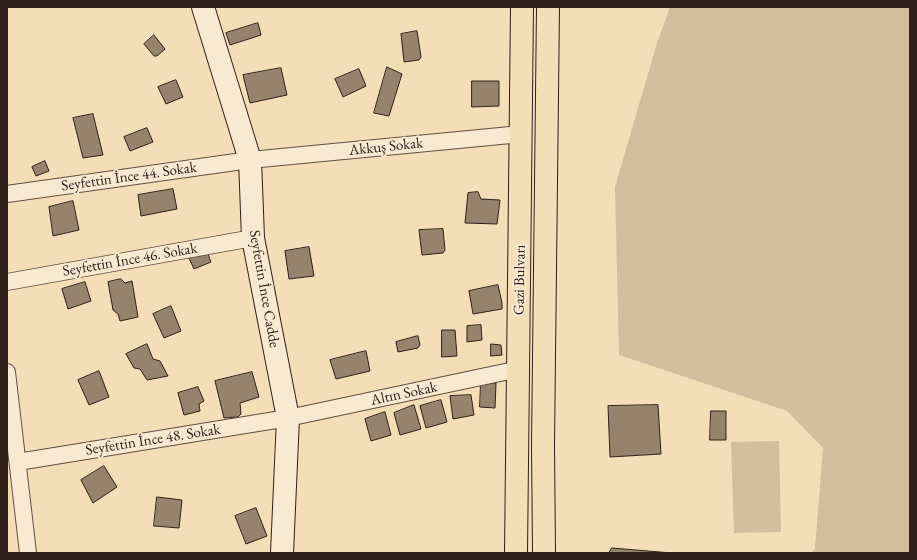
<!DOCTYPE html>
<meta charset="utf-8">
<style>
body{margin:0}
#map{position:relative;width:917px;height:560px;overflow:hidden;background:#f3deb8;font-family:"EB Garamond",serif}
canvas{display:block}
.frame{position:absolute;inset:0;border:8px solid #2f201a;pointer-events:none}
</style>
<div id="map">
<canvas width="917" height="560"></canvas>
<div class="frame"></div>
</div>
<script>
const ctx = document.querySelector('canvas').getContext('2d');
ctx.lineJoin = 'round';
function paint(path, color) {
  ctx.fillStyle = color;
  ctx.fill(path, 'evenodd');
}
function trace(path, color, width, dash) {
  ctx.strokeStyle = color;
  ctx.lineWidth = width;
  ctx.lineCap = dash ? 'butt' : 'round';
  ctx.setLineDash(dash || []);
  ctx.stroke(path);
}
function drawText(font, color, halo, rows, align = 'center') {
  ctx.font = font + ' "EB Garamond",serif';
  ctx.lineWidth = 4;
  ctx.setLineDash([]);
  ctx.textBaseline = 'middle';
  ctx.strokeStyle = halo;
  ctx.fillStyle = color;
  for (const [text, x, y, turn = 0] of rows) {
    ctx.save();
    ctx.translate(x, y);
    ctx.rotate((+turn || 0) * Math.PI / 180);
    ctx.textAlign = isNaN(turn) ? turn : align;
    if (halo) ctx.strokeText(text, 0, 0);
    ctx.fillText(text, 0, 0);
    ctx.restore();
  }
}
paint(new Path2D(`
 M670 7H910V553H812L815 548 823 448 787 411 619 355 615 187 657 43Z
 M779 441 781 532 734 533 731 442Z`), '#d2be9d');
const building = new Path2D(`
 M258 23 261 35 230 45 226 33Z
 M417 31 421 57 419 60 404 62 401 34Z
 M154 35 165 49 157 56H154L144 44Z
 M387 67 402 74 389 116 374 113Z
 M281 68 287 95 250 103 243 75Z
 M359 69 366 86 343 97 335 79Z
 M176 80 183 97 166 104 158 87Z
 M472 81H499V106L472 107Z
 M93 114 103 155 83 158 73 118Z
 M147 128 153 142 130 151 124 137Z
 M45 161 49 171 36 176 32 167Z
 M173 189 177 209 141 216 138 195Z
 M478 192 481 199 500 200 497 224 465 223 468 193Z
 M73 201 79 230 53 236 49 207Z
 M443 229 445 250 443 253 422 255 419 230Z
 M309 247 314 276 289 279 285 251Z
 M206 249 211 262 194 269 188 256Z
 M121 279 125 283 132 281 138 317 120 321 118 314 113 310 108 282Z
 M85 282 91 301 68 309 62 289Z
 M498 285 502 303V309L473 314 469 291Z
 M171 306 181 331 164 338 153 314Z
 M481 325 482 340 467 342V326Z
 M442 330H455L457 356 442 357Z
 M418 336 420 345 418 348 398 352 396 342Z
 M147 344 153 359 160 361 168 376 147 380 140 369 134 368 126 354Z
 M491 344 501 345 502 355 491 356Z
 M366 351 370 371 336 379 330 360Z
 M99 371 109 397 89 405 78 380Z
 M252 372 259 397 240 403 241 414 238 417 224 418 215 381Z
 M481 382 496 383 495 408 480 407Z
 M198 387 204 401 199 404 200 411 184 415 178 393Z
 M471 395 474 415 453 419 450 396Z
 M441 400 447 422 426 428 420 406Z
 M414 405 421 429 400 435 394 413Z
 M658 405 661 454 610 457 608 406Z
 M711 411H726V440H710Z
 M385 412 391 435 371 441 365 419Z
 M104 466 117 487 93 503 81 480Z
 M157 497 182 500 179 528 154 526Z
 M256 508 267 536 246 544 235 516Z
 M612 548 672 553H609Z`);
paint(building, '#95836c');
trace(building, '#2f201a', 1);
const minor = new Path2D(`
 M7 194 250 160 521 134
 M7 282 253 238
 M7 372 28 553
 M18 462 288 418 519 369`);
const secondary = new Path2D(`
 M203 7 250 160 253 238 288 418 282 553`);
const primary = new Path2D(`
 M516 553 522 7
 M544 553 543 445 548 7`);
trace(minor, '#605042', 18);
trace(secondary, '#2f201a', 24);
trace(primary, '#2f201a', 24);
trace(minor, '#f7ead1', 16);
trace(secondary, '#f7ead1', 22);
trace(primary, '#f3deb8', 22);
drawText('15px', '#2f201a', '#f7ead1', [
 ["Akkuş Sokak",386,147,-6],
 ["Seyfettin İnce 44. Sokak",129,177,-8],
 ["Seyfettin İnce 46. Sokak",130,260,-10],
 ["Gazi Bulvarı",520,280,-89],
 ["Seyfettin İnce Cadde",264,289,80],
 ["Altın Sokak",404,394,-12],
 ["Seyfettin İnce 48. Sokak",153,440,-9]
]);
</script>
